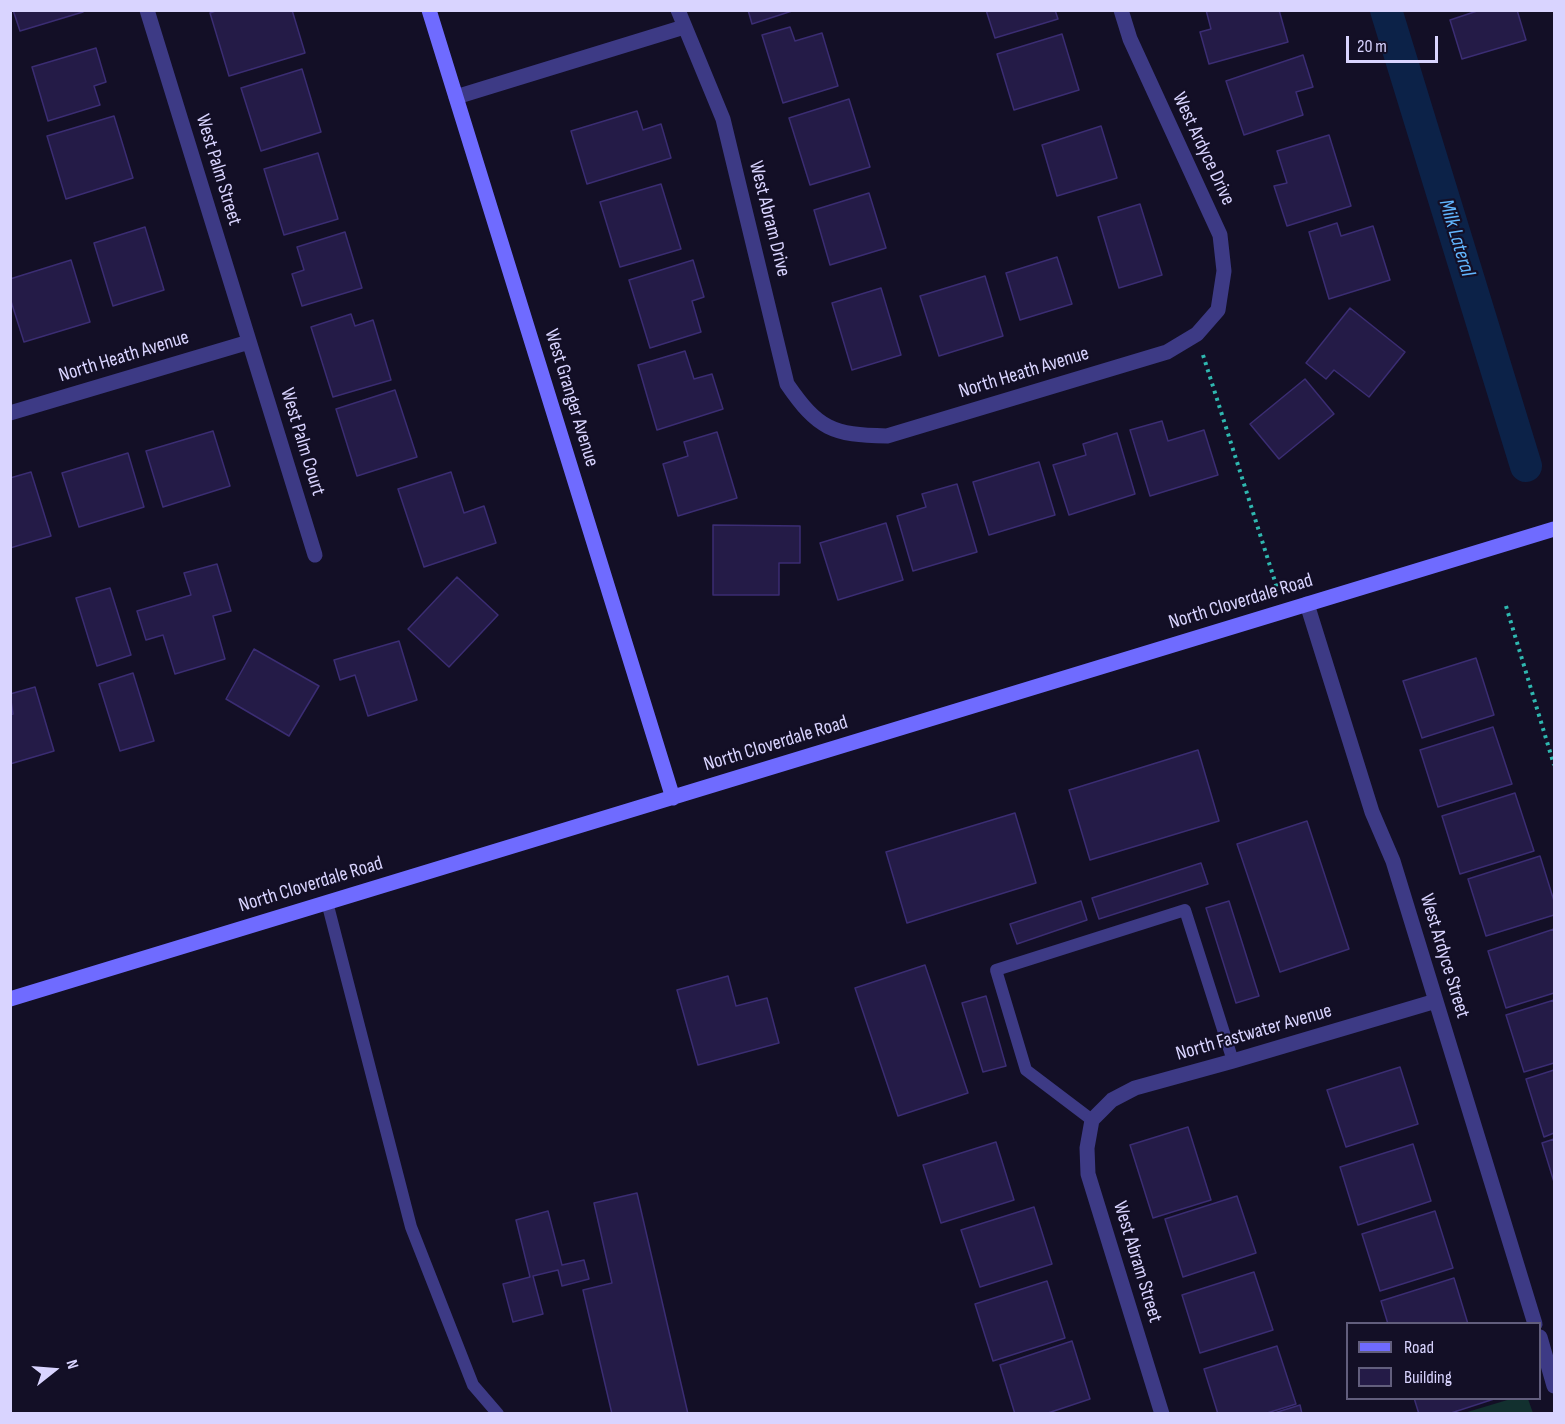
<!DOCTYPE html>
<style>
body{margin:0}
#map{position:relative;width:1565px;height:1424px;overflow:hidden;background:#130f26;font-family:"Sofia Sans Condensed",sans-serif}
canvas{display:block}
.frame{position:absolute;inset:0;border:12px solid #d9d4ff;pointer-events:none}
.legend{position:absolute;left:1346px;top:1322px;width:195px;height:78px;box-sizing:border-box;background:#130f26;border:2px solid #625e7d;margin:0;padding:8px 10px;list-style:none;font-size:18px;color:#d9d4ff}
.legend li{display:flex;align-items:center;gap:12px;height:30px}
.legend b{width:30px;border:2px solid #625e7d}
.north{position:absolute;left:24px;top:1340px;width:60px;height:60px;-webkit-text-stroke:4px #130f26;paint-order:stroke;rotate:73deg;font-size:16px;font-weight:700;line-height:24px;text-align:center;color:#d9d4ff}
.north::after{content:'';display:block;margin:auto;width:21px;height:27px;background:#d9d4ff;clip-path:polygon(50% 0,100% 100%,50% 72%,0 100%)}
.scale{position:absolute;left:1346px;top:36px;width:92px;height:27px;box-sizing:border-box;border:3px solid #d9d4ff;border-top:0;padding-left:8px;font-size:18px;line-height:21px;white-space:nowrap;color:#d9d4ff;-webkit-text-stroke:4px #130f26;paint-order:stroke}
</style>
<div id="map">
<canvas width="1565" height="1424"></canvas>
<div class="frame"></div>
<ul class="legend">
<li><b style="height:8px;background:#6f6bff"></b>Road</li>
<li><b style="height:16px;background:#241b47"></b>Building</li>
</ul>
<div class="north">N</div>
<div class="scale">20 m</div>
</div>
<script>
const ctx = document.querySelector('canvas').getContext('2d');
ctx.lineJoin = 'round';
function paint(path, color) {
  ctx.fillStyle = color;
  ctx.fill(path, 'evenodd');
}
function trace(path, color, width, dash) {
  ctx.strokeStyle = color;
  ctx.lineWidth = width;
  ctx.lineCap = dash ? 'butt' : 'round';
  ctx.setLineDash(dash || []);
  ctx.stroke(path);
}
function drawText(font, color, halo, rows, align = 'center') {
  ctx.font = font + ' "Sofia Sans Condensed",sans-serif';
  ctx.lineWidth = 4.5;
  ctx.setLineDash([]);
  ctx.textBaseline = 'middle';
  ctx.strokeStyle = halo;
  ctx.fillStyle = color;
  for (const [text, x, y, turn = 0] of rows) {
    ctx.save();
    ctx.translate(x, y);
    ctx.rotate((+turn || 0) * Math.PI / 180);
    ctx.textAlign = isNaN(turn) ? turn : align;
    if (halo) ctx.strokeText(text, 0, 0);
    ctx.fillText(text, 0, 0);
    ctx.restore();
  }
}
paint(new Path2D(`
 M1514 1398 1528 1399 1533 1413H1464Z`), '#12302f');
trace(new Path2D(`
 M1386 10 1526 466`), '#0c2248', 32);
const building = new Path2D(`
 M13 10H82L83 12 20 31Z
 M218 10H292L305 53 229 76 210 13Z
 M748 10H795L752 24Z
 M986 10H1055L1058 19 995 38Z
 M1206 10H1279L1288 42 1209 64 1200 32 1211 29Z
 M1480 10H1517L1526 40 1462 59 1450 20Z
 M790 27 795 41 822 33 838 86 783 103 762 35Z
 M1062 34 1079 90 1014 110 997 54Z
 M96 48 106 82 94 86 100 105 48 121 32 67Z
 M1303 55 1313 87 1296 92 1303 115 1244 135 1226 81Z
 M302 69 321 132 261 151 241 88Z
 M849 99 870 167 810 185 789 118Z
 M637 111 643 130 661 124 671 158 587 184 571 131Z
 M114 116 133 178 66 199 47 136Z
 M1101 126 1117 178 1057 196 1042 145Z
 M1329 135 1351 206 1287 226 1274 186 1287 183 1277 151Z
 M318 153 338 219 284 235 264 169Z
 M661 184 681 249 620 267 600 202Z
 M869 193 886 248 830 265 814 210Z
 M1140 204 1162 275 1119 288 1098 217Z
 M1337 223 1341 236 1373 226 1390 280 1329 299 1309 232Z
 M145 227 164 290 113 306 94 243Z
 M345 232 362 288 302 306 292 274 304 270 297 247Z
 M1057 257 1072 304 1020 320 1006 273Z
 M71 260 90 322 24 342 10 298V279Z
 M693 260 704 297 692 301 701 332 650 348 629 280Z
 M985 276 1003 336 939 356 920 296Z
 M881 288 901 355 852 370 832 303Z
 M1350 308 1405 352 1369 397 1334 370 1326 379 1306 363Z
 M351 314 355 326 373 320 391 380 333 397 311 327Z
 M685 351 694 379 712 374 723 409 657 430 638 365Z
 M1305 379 1334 414 1279 459 1250 424Z
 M395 390 417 457 357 476 336 409Z
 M1162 421 1168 441 1204 430 1218 475 1150 496 1130 430Z
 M213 431 230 486 163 507 146 451Z
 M717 432 737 498 678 516 663 464 688 456 684 442Z
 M1117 433 1135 494 1069 515 1053 465 1086 455 1083 444Z
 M128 453 144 507 79 527 62 473Z
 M1039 462 1055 515 989 535 973 482Z
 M31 472 51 536 10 548V478Z
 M451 472 464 513 484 506 496 543 424 567 398 489Z
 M957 484 977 552 913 571 897 516 926 507 922 494Z
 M886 523 903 580 838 600 820 543Z
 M713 525 800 526V563H779V595H713Z
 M217 564 231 611 213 616 225 659 175 674 163 635 146 640 137 611 191 595 184 573Z
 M457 577 498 615 449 667 408 629Z
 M110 588 131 655 97 666 76 598Z
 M399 641 417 700 368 716 355 675 340 680 334 660Z
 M254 649 319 686 289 736 226 699Z
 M1476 658 1494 715 1422 738 1403 681Z
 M133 673 154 741 120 751 99 684Z
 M35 687 54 751 10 764V715L13 714 10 694Z
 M1493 727 1512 784 1438 807 1420 750Z
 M1198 750 1219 821 1090 860 1069 790Z
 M1515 793 1534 851 1460 874 1442 816Z
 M1015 813 1036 883 907 923 886 852Z
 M1307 821 1349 949 1280 972 1237 844Z
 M1540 856 1554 901V915L1486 936 1468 879Z
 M1201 863 1208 884 1099 919 1092 898Z
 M1081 901 1087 920 1017 944 1010 924Z
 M1229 901 1259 996 1236 1003 1206 908Z
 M1554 929V993L1506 1008 1488 951Z
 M925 965 968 1093 898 1116 855 988Z
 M728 976 736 1006 767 998 779 1043 698 1065 677 990Z
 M986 996 1006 1066 983 1072 962 1003Z
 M1554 1000V1063L1524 1072 1506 1015Z
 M1400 1067 1418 1124 1346 1147 1327 1090Z
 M1554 1070V1133L1544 1137 1526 1079Z
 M1188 1127 1211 1200 1153 1218 1130 1145Z
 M1554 1139V1182L1542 1143Z
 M996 1142 1014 1200 941 1223 923 1165Z
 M1413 1144 1431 1201 1358 1225 1340 1167Z
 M637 1193 688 1414H612L583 1290 612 1283 594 1203Z
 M1237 1196 1256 1253 1183 1277 1165 1219Z
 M1034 1207 1052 1264 980 1287 961 1230Z
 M548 1211 562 1265 584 1260 589 1279 562 1286 558 1270 533 1276 543 1314 513 1322 503 1284 530 1277 516 1220Z
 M1435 1211 1453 1268 1380 1291 1362 1234Z
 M1254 1272 1273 1330 1200 1353 1182 1295Z
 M1454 1278 1468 1324H1388L1381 1301Z
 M1047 1281 1065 1338 993 1361 975 1304Z
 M1072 1341 1090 1399 1045 1414H1015L1000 1365Z
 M1277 1346 1296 1404 1264 1414H1218L1204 1369Z
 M1414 1398H1494V1399L1448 1414H1419Z
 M1300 1405 1302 1414H1271Z`);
paint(building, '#241b47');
trace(building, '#3b2d73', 1.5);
trace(new Path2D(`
 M1203 355 1278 591
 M1506 606 1554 765`), '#2fb8b0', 4, [3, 4.5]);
trace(new Path2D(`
 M327 902 411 1227 473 1385 498 1414
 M1092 1120 1026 1070 996 970 1185 910 1233 1061`), '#3d3a85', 12);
trace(new Path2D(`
 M147 10 315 555
 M678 10 723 119 787 384C818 429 832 435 887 436L1167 352 1197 334 1218 310 1224 271 1220 235 1130 39 1121 10
 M456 97 684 27
 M10 413 249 342
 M1307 604 1372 812 1393 861 1535 1324
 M1540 1337 1554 1386
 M1162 1414 1088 1174 1087 1148 1092 1120 1112 1100 1135 1088 1233 1061 1436 1001`), '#3d3a85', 15);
trace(new Path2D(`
 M429 10 673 798
 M10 999 1554 529`), '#6f6bff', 15);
drawText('20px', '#d9d4ff', '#130f26', [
 ["West Ardyce Drive",1203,149,65],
 ["West Palm Street",218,170,73],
 ["West Abram Drive",769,219,76],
 ["North Heath Avenue",124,357,-17],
 ["North Heath Avenue",1024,373,-17],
 ["West Granger Avenue",571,398,73],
 ["West Palm Court",302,442,73],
 ["North Cloverdale Road",1241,602,-17],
 ["North Cloverdale Road",776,744,-17],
 ["North Cloverdale Road",311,885,-17],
 ["West Ardyce Street",1444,956,73],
 ["North Fastwater Avenue",1254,1033,-16],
 ["West Abram Street",1137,1262,73]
]);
drawText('italic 21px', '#62b6ff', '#130f26', [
 ["Milk Lateral",1456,238,73]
]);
</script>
